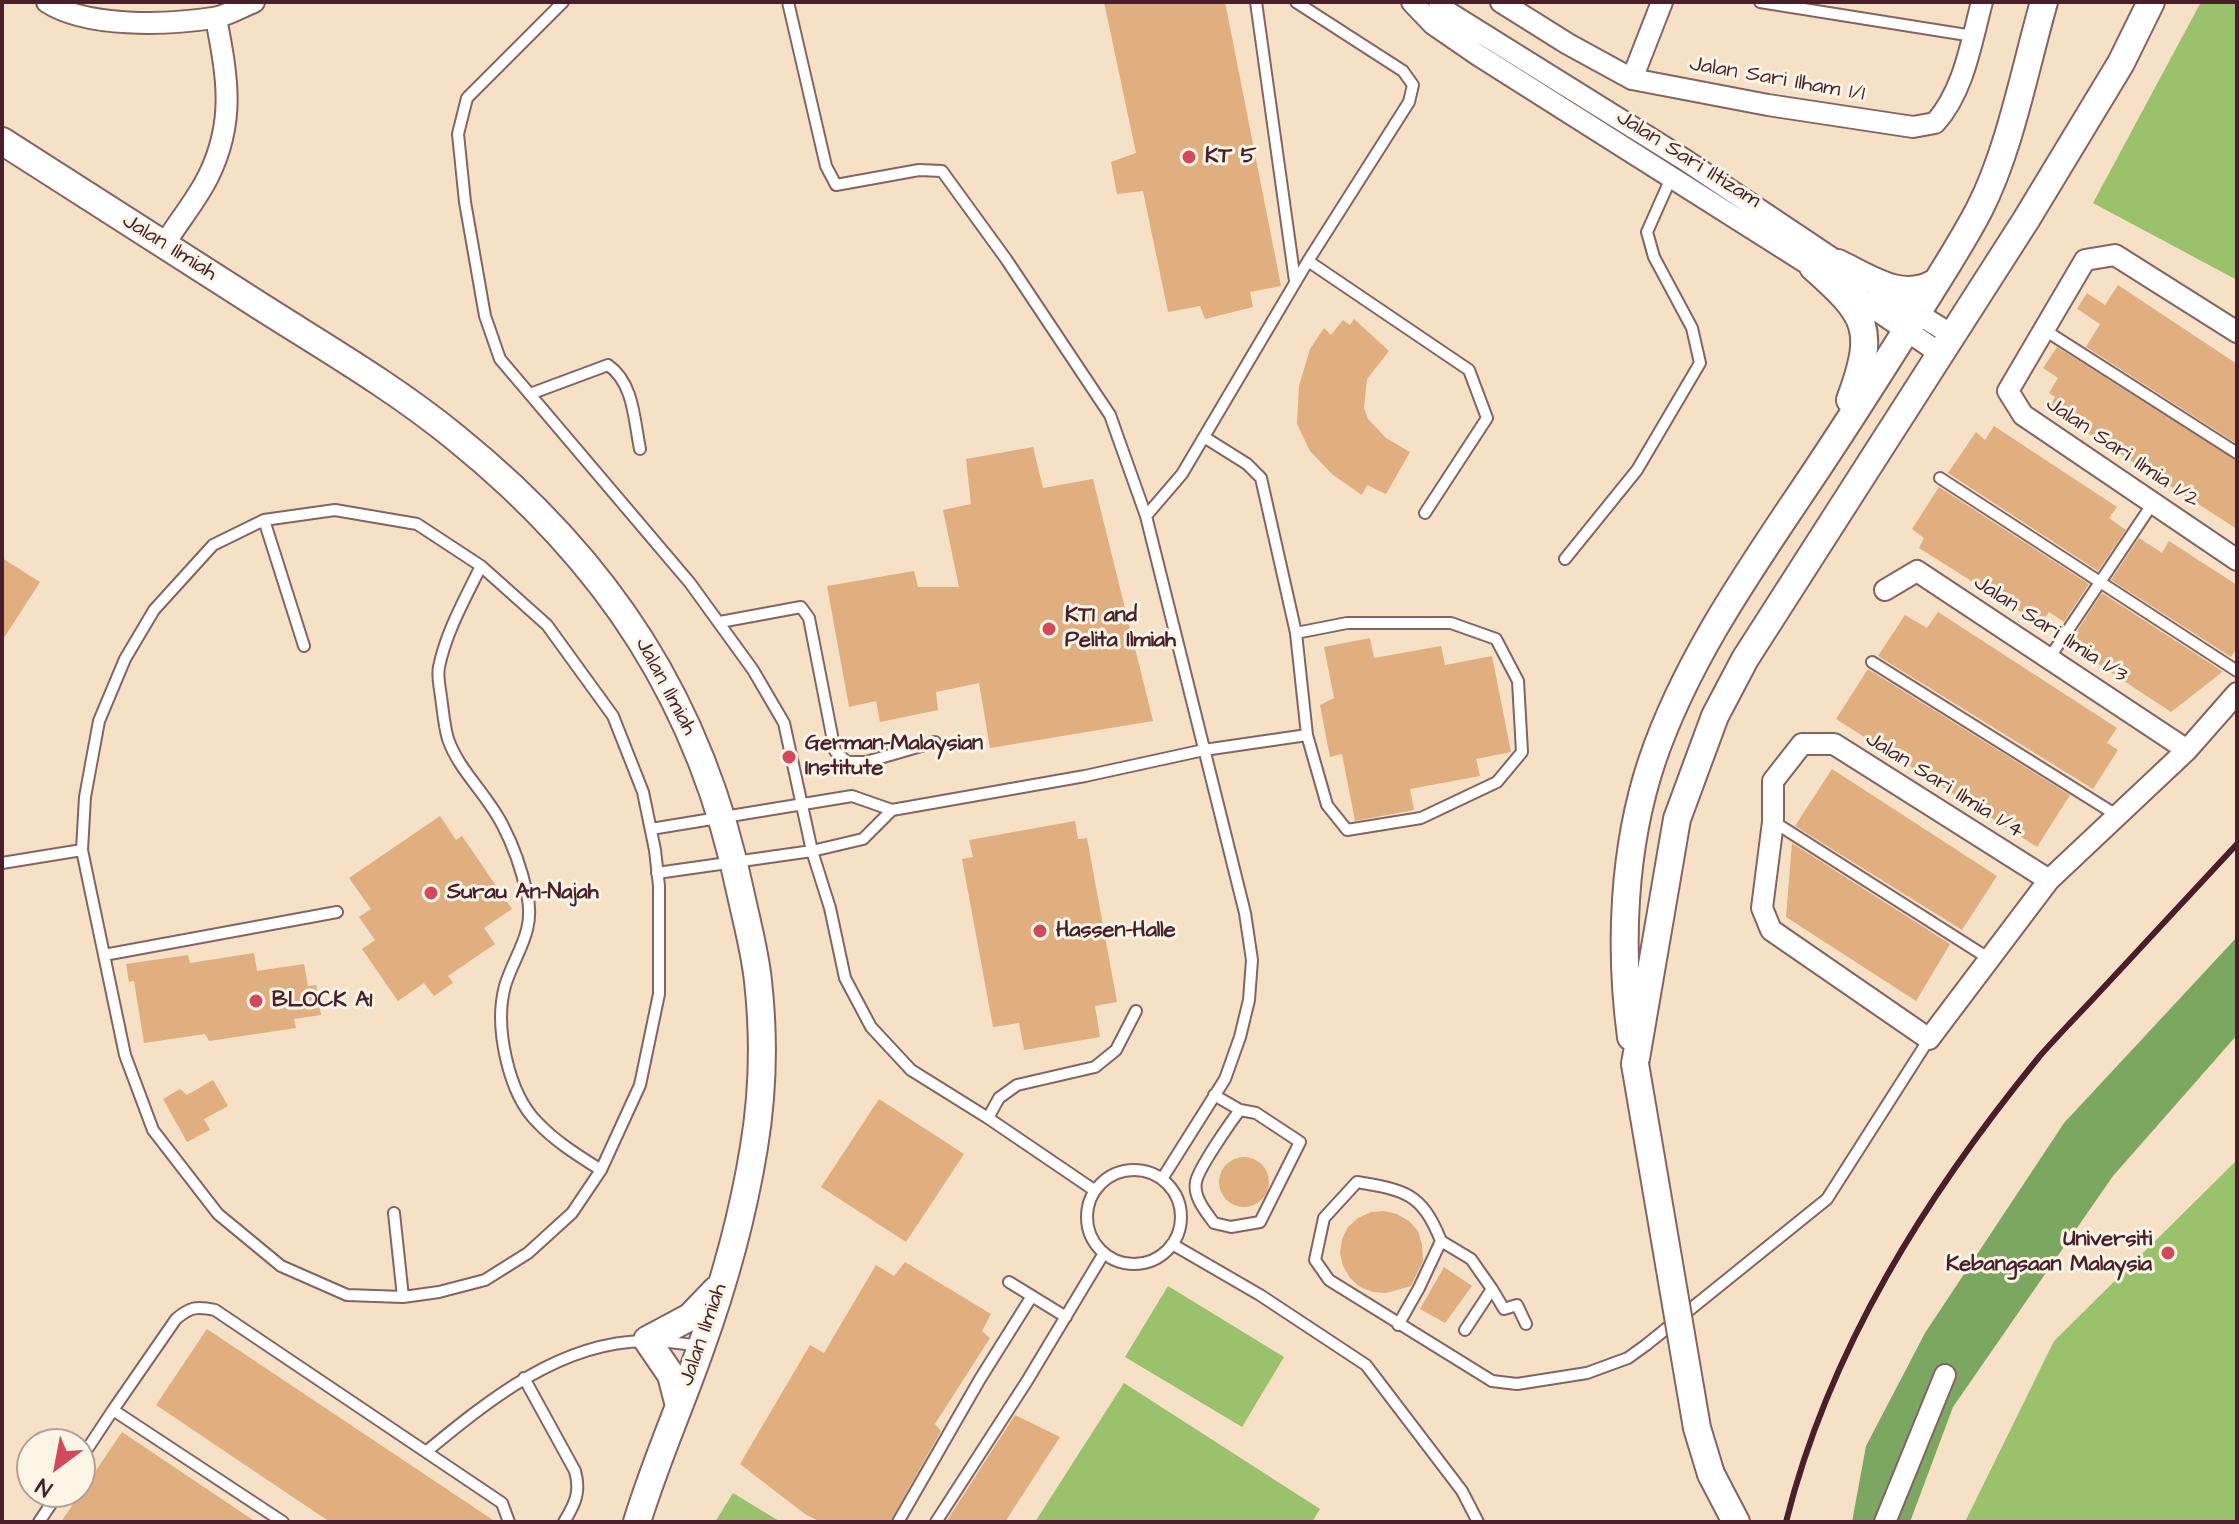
<!DOCTYPE html>
<style>
body{margin:0}
#map{position:relative;width:2239px;height:1524px;overflow:hidden;background:#f6e0c6;font-family:"Architects Daughter",sans-serif}
canvas{display:block}
.frame{position:absolute;inset:0;border:4px solid #4a1f2b;pointer-events:none}
.north{position:absolute;left:16px;top:1428px;width:80px;height:80px;box-sizing:border-box;background:#fcf5e5;border:2px solid #b59f9b;border-radius:50%;rotate:212deg;font-size:22px;font-weight:700;line-height:32px;text-align:center;color:#4a1f2b}
.north::after{content:'';display:block;margin:auto;width:28px;height:36px;background:#d1495b;clip-path:polygon(50% 0,100% 100%,50% 72%,0 100%)}
</style>
<div id="map">
<canvas width="2239" height="1524"></canvas>
<div class="frame"></div>
<div class="north">N</div>
</div>
<script>
const ctx = document.querySelector('canvas').getContext('2d');
ctx.lineJoin = 'round';
function paint(path, color) {
  ctx.fillStyle = color;
  ctx.fill(path, 'evenodd');
}
function trace(path, color, width, dash) {
  ctx.strokeStyle = color;
  ctx.lineWidth = width;
  ctx.lineCap = dash ? 'butt' : 'round';
  ctx.setLineDash(dash || []);
  ctx.stroke(path);
}
function drawText(font, color, halo, rows, align = 'center') {
  ctx.font = font + ' "Architects Daughter",sans-serif';
  ctx.lineWidth = 6;
  ctx.setLineDash([]);
  ctx.textBaseline = 'middle';
  ctx.strokeStyle = halo;
  ctx.fillStyle = color;
  for (const [text, x, y, turn = 0] of rows) {
    ctx.save();
    ctx.translate(x, y);
    ctx.rotate((+turn || 0) * Math.PI / 180);
    ctx.textAlign = isNaN(turn) ? turn : align;
    if (halo) ctx.strokeText(text, 0, 0);
    ctx.fillText(text, 0, 0);
    ctx.restore();
  }
}
paint(new Path2D(`
 M2201 2H2237V280L2093 203Z
 M2237 1160V1522H1965L2054 1341Z
 M1168 1286 1284 1357 1242 1427 1125 1357Z
 M1124 1383 1320 1509 1312 1522H1035Z
 M733 1493 779 1521V1522H715Z`), '#9ac16c');
paint(new Path2D(`
 M2237 937V1035L2113 1176 1953 1407 1910 1522H1852L1866 1446 1925 1333 2064 1123Z`), '#7ba760');
paint(new Path2D(`
 M1104 2H1225L1281 286 1250 292 1253 307 1205 319 1200 306 1168 312 1143 191 1117 194 1111 162 1136 153Z
 M2118 285 2237 364V444L2086 347 2100 324 2077 309 2087 293 2105 305Z
 M1354 319 1389 351 1367 379 1364 408 1368 419 1386 438 1410 452 1386 494 1367 485 1362 495 1333 475 1310 451 1297 424 1299 386 1310 349 1324 328 1331 335 1343 320 1350 325Z
 M2057 347 2237 461V529L2049 408 2055 397 2049 393 2058 378 2043 368Z
 M1994 426 2117 507 2109 518 2126 530 2098 571 1948 473 1976 432 1985 440Z
 M1033 447 1043 488 1093 479 1153 721 990 748 979 683 936 692 938 710 880 722 876 701 849 707 827 586 914 571 918 587H959L943 510 971 504 966 459Z
 M1939 487 2089 584 2064 622 2049 612 2040 624 1919 548 1924 538 1912 529Z
 M2139 538 2162 553 2169 541 2237 585V648L2231 657 2111 580Z
 M2 558 40 582 2 641Z
 M2102 593 2222 671 2221 673 2171 712 2071 646 2079 632 2077 631Z
 M1938 612 2117 728 2107 743 2118 750 2093 789 1878 656 1905 615 1927 628Z
 M1370 638 1374 658 1441 646 1445 665 1492 656 1511 752 1476 759 1480 776 1410 789 1414 810 1355 821 1342 754 1330 757 1320 705 1334 698 1324 647Z
 M1868 669 2070 795 2037 847 1836 719Z
 M1832 769 1997 876 1962 930 1795 826Z
 M440 816 456 840 462 836 512 909 484 928 495 944 448 976 453 983 434 996 424 983 398 1001 362 949 375 940 359 917 371 909 349 878Z
 M1075 821 1078 839 1087 838 1117 1002 1095 1006 1100 1037 1024 1050 1019 1023 993 1027 962 859 973 857 969 840Z
 M1792 843 1950 944 1916 1001 1786 917Z
 M254 953 257 971 304 964 308 986 316 985 321 1015 294 1019 296 1028 209 1041 205 1034 144 1043 134 981 129 982 126 964 188 955 190 963Z
 M213 1080 228 1106 204 1119 210 1130 187 1142 163 1099 180 1089 187 1095Z
 M879 1099 964 1154 906 1242 821 1187Z
 M1219 1182a25 25 0 1 1 50 0a25 25 0 1 1-50 0Z
 M1384 1211 1397 1214 1409 1221 1418 1231 1422 1244 1423 1261 1411 1286 1386 1293 1373 1292 1360 1287 1350 1278 1343 1266 1340 1253 1342 1239 1348 1227 1358 1218 1371 1212Z
 M905 1262 991 1314 982 1331 990 1338 935 1424 941 1431 890 1522H820L805 1514 740 1464 810 1345 824 1353 876 1265 894 1276Z
 M1444 1267 1472 1286 1445 1323 1420 1309Z
 M207 1329 496 1522H330L156 1405Z
 M1015 1415 1060 1437 1005 1522H946Z
 M122 1432 256 1522H61Z`), '#e0ae7f');
const service = new Path2D(`
 M563 2 467 98 458 134 465 202 485 316 500 359 690 583 753 670 784 723 812 851 830 908 845 978 871 1027 911 1070 988 1118 1094 1190
 M788 2 826 166 836 185 919 170 942 171 1006 259 1110 415 1146 516
 M1256 2 1295 281
 M1760 2 1973 36
 M1308 261 1469 370 1487 418 1425 513
 M2043 329 2237 453
 M530 394 608 365C634 383 634 420 640 449
 M1204 437 1247 464 1261 478 1296 633 1307 735 1327 805 1347 830 1421 818 1497 782 1522 752 1518 681 1496 639 1451 623H1347L1296 633
 M1940 478 2237 671
 M335 510 417 524 481 566 547 625 613 716 643 792 655 850 659 886V994L640 1085 601 1170 572 1213 528 1253 485 1280 439 1292 403 1297 347 1295 281 1266 218 1214 153 1130 125 1055 82 850 85 797 99 721 125 659 154 610 213 545 264 520Z
 M264 520 304 646
 M1565 559 1637 470 1700 363 1692 328 1654 257 1647 232 1671 178
 M481 566C465 599 446 632 439 667 437 676 440 688 441 697 443 710 444 726 448 739 459 771 488 795 503 826 514 847 522 871 527 894 536 932 515 953 505 986 494 1026 508 1094 538 1123 556 1142 579 1156 601 1170
 M720 622 801 607 809 618 835 751 847 762H866L935 742
 M2050 657 2153 503
 M1872 662 2118 816
 M1774 822 1988 958
 M651 829 852 796 892 810 1085 776 1204 750 1307 735
 M2 863 82 850
 M657 873 812 851 863 839 892 810
 M104 955 337 912
 M1214 1095 1240 1110 1256 1113 1300 1142 1260 1222 1231 1227 1214 1223C1206 1212 1193 1197 1196 1182 1198 1169 1230 1123 1240 1110
 M988 1118 999 1098 1017 1085 1095 1067 1116 1050 1136 1011
 M1087 1217a47 47 0 1 1 94 0a47 47 0 1 1-94 0Z
 M1162 1179 1225 1079 1240 1037 1249 1000 1252 960 1245 913 1146 516 1182 474 1308 261 1409 102 1413 85 1403 71 1296 2
 M394 1213 403 1297
 M1441 1241 1471 1259 1492 1289 1465 1330
 M1172 1244 1260 1295 1366 1365 1462 1491 1478 1522
 M1009 1282 1066 1317
 M1492 1289 1504 1309 1517 1305 1526 1324
 M1398 1325 1419 1288 1441 1241C1422 1193 1405 1190 1357 1182L1324 1218 1315 1260 1329 1280 1492 1381 1517 1384 1587 1373 1628 1358 1646 1345 1827 1199 1929 1039
 M524 1378 575 1471C581 1492 575 1504 564 1522
 M427 1451C489 1400 560 1342 645 1341 664 1340 683 1344 701 1346
 M80 1460 113 1410
 M39 1522 59 1492
 M283 1522 113 1410 176 1319C190 1307 197 1306 215 1310L502 1503 509 1522
 M898 1522 980 1379 1032 1296
 M936 1522 1027 1381 1104 1253`);
const minor = new Path2D(`
 M47 2C87 28 167 25 213 18 227 16 241 7 254 2
 M1412 2 1433 24 1478 55 1813 267 1941 354
 M1439 2 1446 11 1685 160 1848 269
 M1501 2 1568 44 1632 79 1768 105 1913 127 1935 123C1964 91 1971 43 1982 2
 M1632 79 1662 2
 M164 245C178 222 196 201 208 177 236 121 227 76 216 18
 M1878 289 1952 335
 M2237 332 2115 255 2085 260 2008 391 2023 415 2237 560
 M1885 590 1917 571 2187 750
 M2049 880 1834 744H1802L1773 781V822L1762 908 1771 930 1929 1039 2049 880 2187 750 2237 693
 M1885 1522 1945 1375`);
const tertiary = new Path2D(`
 M2 141C88 196 174 251 260 306 326 348 395 388 456 438 608 561 701 702 741 895 747 923 755 952 758 981 764 1035 763 1093 754 1147 743 1215 724 1284 700 1350 680 1407 655 1463 637 1522
 M1838 263C1869 278 1903 303 1936 282
 M1813 267C1868 316 1876 329 1850 400
 M1631 1037C1619 947 1623 848 1652 761 1684 667 1740 584 1795 502 1844 430 1890 357 1936 283 1951 259 1966 235 1979 210 2010 150 2025 68 2044 2
 M1635 1064 1677 819 1715 716 1745 659 2026 220 2121 63 2151 2
 M679 1406 671 1375 647 1340 690 1317 716 1290
 M1711 1474 1736 1522`);
trace(service, '#866361', 14);
trace(minor, '#866361', 24);
trace(tertiary, '#866361', 30);
trace(service, '#fff', 10);
trace(minor, '#fff', 20);
trace(tertiary, '#fff', 26);
trace(new Path2D(`
 M1786 1522C1829 1349 1927 1194 2039 1057 2060 1033 2083 1010 2105 986 2149 939 2193 891 2237 844`), '#4a1f2b', 6);
const tertiaryBridge = new Path2D(`
 M1635 1064 1697 1428 1711 1474`);
trace(tertiaryBridge, '#866361', 30, []);
trace(tertiaryBridge, '#fff', 26);
for (const [x, y, r, color] of [
 [1189,157,8,"#d1495b"],
 [1049,629,8,"#d1495b"],
 [789,757,8,"#d1495b"],
 [431,893,8,"#d1495b"],
 [1040,931,8,"#d1495b"],
 [256,1001,8,"#d1495b"],
 [2168,1253,8,"#d1495b"]
]) {
  const dot = new Path2D();
  dot.arc(x, y, r, 0, 2 * Math.PI);
  ctx.fillStyle = color;
  ctx.fill(dot);
  trace(dot, '#fcf5e5', 3);
}
drawText('22px', '#4a1f2b', '#fcf5e5', [
 ["Jalan Sari Ilham 1/1",1777,80,10],
 ["Jalan Sari Iltizam",1688,160,32],
 ["Jalan Ilmiah",169,248,32],
 ["Jalan Sari Ilmia 1/2",2122,453,34],
 ["Jalan Sari Ilmia 1/3",2050,630,33],
 ["Jalan Ilmiah",665,687,62],
 ["Jalan Sari Ilmia 1/4",1944,786,32],
 ["Jalan Ilmiah",704,1335,-71]
]);
drawText('bold 22px', '#4a1f2b', '#fcf5e5', [
 ["KT 5",1205,157],
 ["KT1 and",1065,616],
 ["Pelita Ilmiah",1065,641],
 ["German-Malaysian",805,744],
 ["Institute",805,769],
 ["Surau An-Najah",447,893],
 ["Hassen-Halle",1056,931],
 ["BLOCK A1",272,1001],
 ["Universiti",2152,1240,"right"],
 ["Kebangsaan Malaysia",2152,1265,"right"]
], 'left');
</script>
